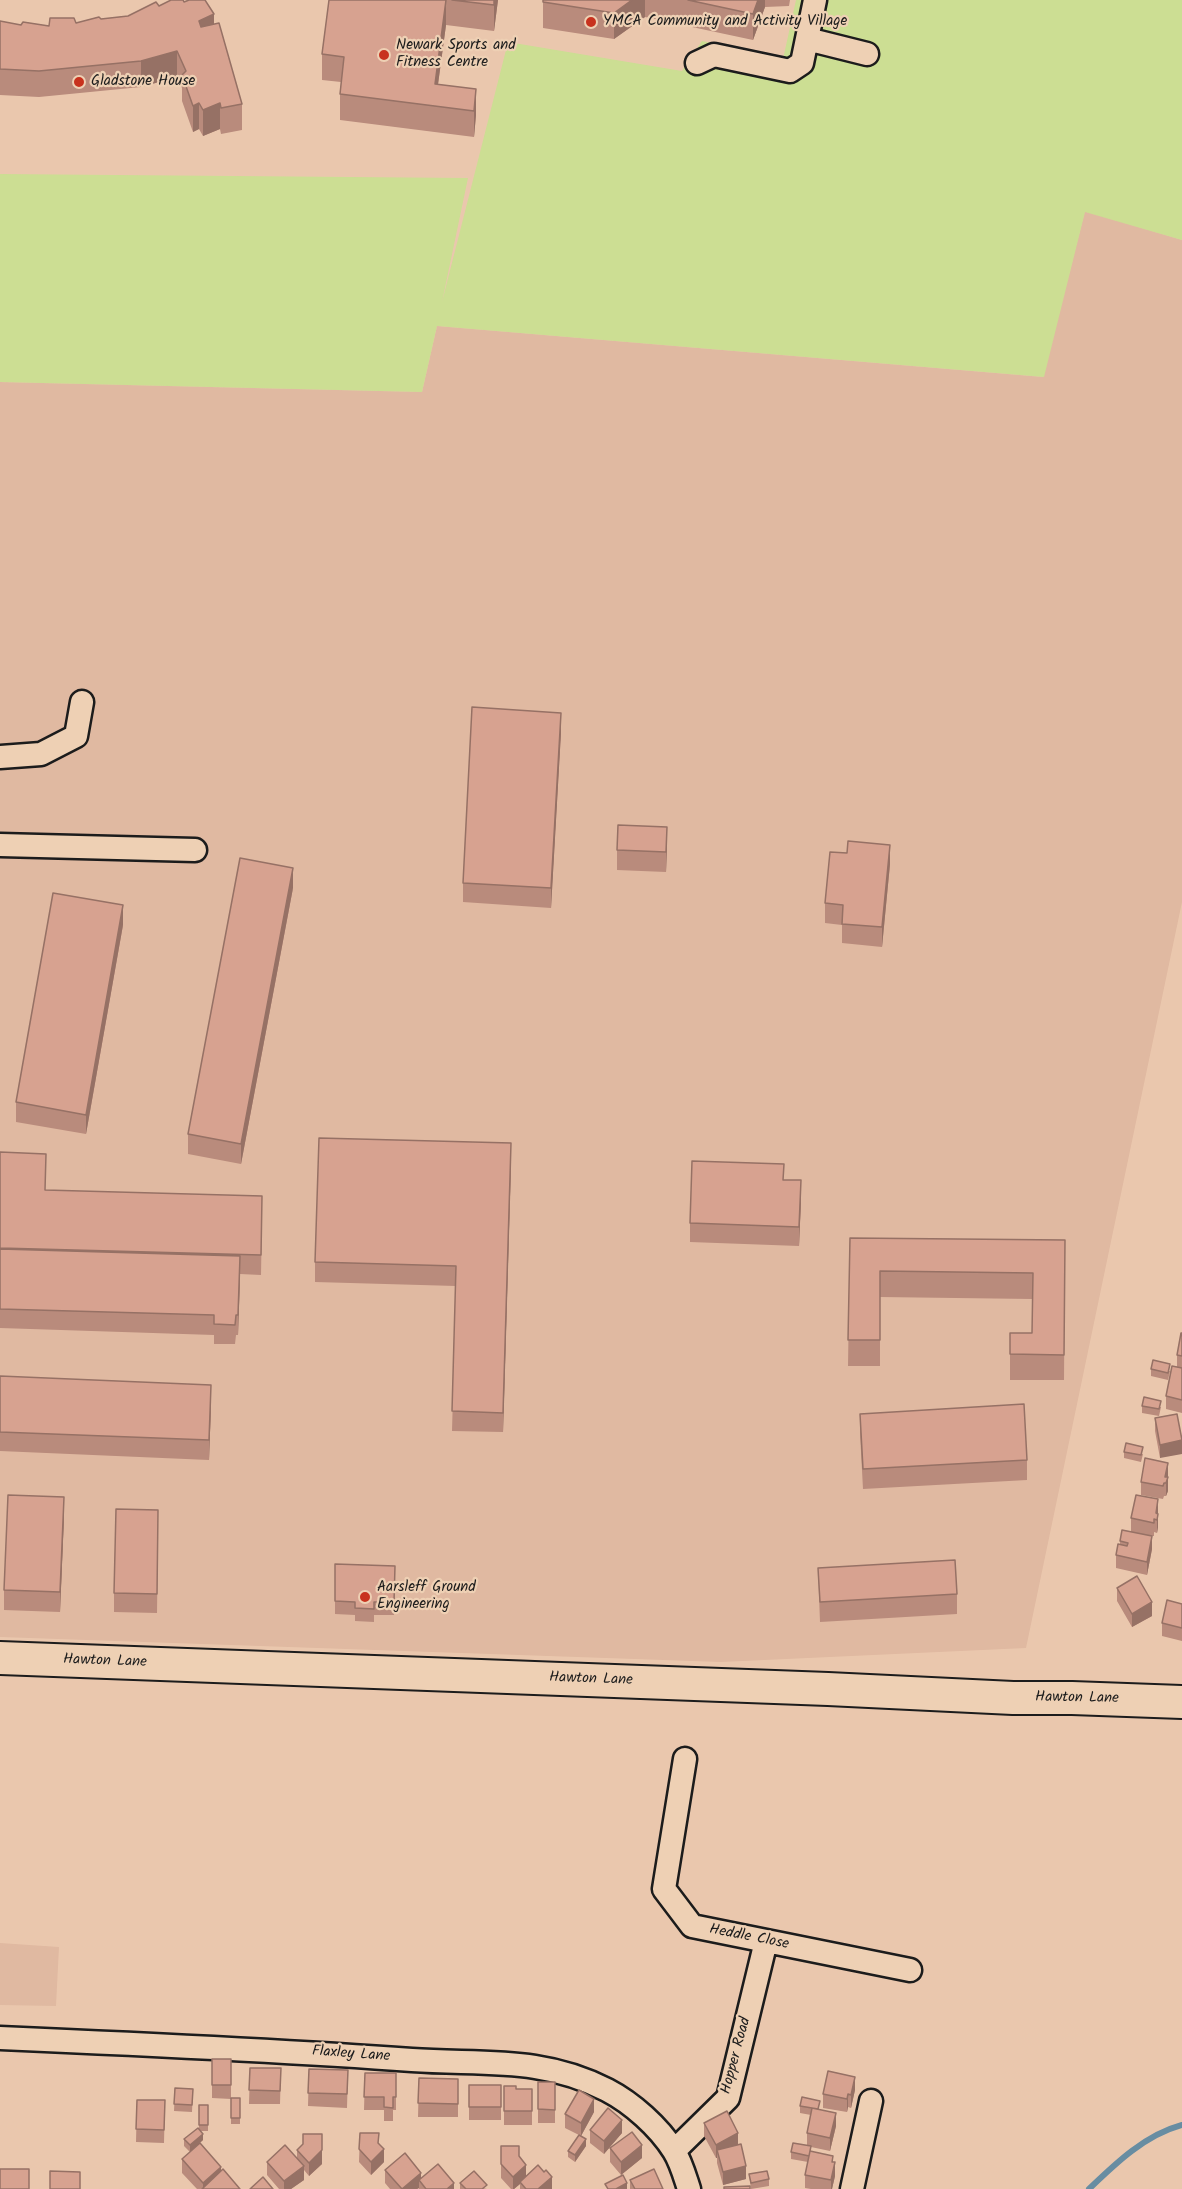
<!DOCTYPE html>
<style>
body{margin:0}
canvas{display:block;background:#eac7ad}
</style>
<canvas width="1182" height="2189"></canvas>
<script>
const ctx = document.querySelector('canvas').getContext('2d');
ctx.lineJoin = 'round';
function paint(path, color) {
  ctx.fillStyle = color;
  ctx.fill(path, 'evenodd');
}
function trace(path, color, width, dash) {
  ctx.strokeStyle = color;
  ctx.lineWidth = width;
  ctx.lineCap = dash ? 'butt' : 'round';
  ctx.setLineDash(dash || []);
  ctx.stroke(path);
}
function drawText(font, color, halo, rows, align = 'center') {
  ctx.font = font + ' Kalam,sans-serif';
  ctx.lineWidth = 4.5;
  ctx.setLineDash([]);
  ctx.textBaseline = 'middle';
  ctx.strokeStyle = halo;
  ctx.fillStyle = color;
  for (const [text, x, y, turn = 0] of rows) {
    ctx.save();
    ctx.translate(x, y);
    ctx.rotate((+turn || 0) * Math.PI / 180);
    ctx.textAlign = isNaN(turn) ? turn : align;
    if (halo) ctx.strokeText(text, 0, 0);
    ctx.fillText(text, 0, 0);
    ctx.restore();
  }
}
paint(new Path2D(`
 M1085 211 1182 240V902L1026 1648 721 1662 0 1637V382L422 392 437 326 1043 377Z
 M0 1943 59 1947 56 2006 0 2005Z`), '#e0b9a1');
paint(new Path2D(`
 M796 0H1182V240L1085 212 1044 377 437 326 422 392 0 382V174L468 178 442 302 508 42 682 71 702 41 783 59Z`), '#ccde93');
trace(new Path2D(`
 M1089 2189C1116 2163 1145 2135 1182 2125`), '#688da2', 6);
const street = new Path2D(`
 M807 39 867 54
 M697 63 714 55 790 71 802 63 815 0
 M0 757 41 754 76 736 82 702
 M0 845 195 850
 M685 1759 664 1889 692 1926 910 1970
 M0 2038C138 2044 275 2050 412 2060 482 2065 542 2056 607 2090 632 2103 659 2127 674 2151 681 2162 685 2177 689 2189
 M674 2151 728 2098 766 1941
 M852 2189 871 2101`);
const secondary = new Path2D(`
 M0 1658 828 1689 1013 1698H1072L1182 1702`);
trace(street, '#1c1c1c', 27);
trace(secondary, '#1c1c1c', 36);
trace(street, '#eed0b4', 22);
trace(secondary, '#eed0b4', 32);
paint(new Path2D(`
 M329 0H498L494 31 446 25 438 85 476 89V115L474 137 340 120V94L341 82 322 80V54Z
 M543 0H790L789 6 765 7 753 40 645 17 614 39 543 28Z
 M184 2 214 24 242 104V130L221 134 220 129 203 136 199 129 193 132 182 101V88L177 77 141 87 39 97 0 95V21L21 25 49 26 76 23 128 16 159 6Z
 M561 732 551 908 463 902V883Z
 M667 846 666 872 617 870V850Z
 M847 853 890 864 882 947 842 943V925L825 923V903Z
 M293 888 241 1164 188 1154V1134Z
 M123 925 86 1134 16 1122V1102Z
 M0 1152 45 1190 262 1216 261 1275 240 1274 238 1335H236L235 1344H214V1335L0 1328Z
 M511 1163 503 1432 452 1431 456 1286 315 1282V1262Z
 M784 1180 801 1200 799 1246 690 1242V1223Z
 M850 1238 1065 1240 1064 1380H1010V1333H1032V1299L880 1297V1366H848Z
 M1182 1333V1413L1166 1409V1396L1177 1367V1355Z
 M1151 1369 1170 1371 1168 1380 1151 1376Z
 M0 1376 211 1404 209 1460 0 1451Z
 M1142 1406 1161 1407 1159 1416 1142 1413Z
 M860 1414 1027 1460V1480L863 1489 860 1433Z
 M1155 1418 1182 1440 1160 1458 1155 1431Z
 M1124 1452 1143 1454 1141 1462 1124 1458Z
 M1168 1463V1491L1166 1496H1164L1163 1499 1141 1495V1482Z
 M1158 1499V1527L1157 1533 1154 1532V1536H1152V1549L1147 1575 1116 1568V1555L1120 1545V1541L1131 1532V1518Z
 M64 1517 60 1612 4 1610V1590Z
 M158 1530 157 1613 114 1612V1593Z
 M335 1564 395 1566 394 1615H374V1622L355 1621V1615L335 1614Z
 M818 1568 957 1594V1614L820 1622Z
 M1117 1588 1152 1616 1132 1627 1117 1601Z
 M1182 1604V1641L1162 1636V1623Z
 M212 2059H231V2098H240V2124H231V2099L212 2098Z
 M250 2068H281L280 2104H249Z
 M309 2069 348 2070 347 2108 308 2106Z
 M365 2073H396V2110H393V2121H384V2110H364Z
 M419 2078 458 2079V2117H418Z
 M538 2082H555V2123H538Z
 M469 2085H501V2120H469Z
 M504 2086 516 2089H532V2125H504Z
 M175 2088 193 2089 192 2112 174 2111Z
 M855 2090 851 2108 848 2107 847 2112 823 2108V2094Z
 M137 2100H165L164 2143 136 2142Z
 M199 2105H208V2131H201L203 2140 190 2152 184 2146V2139L199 2128Z
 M800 2106 819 2109 836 2126 830 2151 811 2147V2152L833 2162 835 2176 832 2189H811L805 2188V2175L808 2162 791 2159V2152L807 2146V2133L811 2115 800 2113Z
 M594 2112 581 2136 586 2146 575 2162 568 2157V2151L579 2135 565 2128V2114Z
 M704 2123 738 2144 746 2179 723 2185 717 2163V2158H716L704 2136Z
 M590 2130 622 2133 604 2154 590 2143Z
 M360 2133 379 2143 384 2162 371 2175 359 2162Z
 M501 2146 519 2156 526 2176 544 2172 552 2189H520V2184L514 2189H511L501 2178Z
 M610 2148 642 2158 621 2175 610 2162Z
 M297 2150 322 2164 309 2176 304 2170V2180L291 2189H279L267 2175V2162L297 2159Z
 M182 2159 221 2171 240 2189H197L182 2173Z
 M385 2170 421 2179 454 2189H419V2188L417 2189H390L385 2183Z
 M749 2174 769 2179V2186L751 2189Z
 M630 2180 663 2189H630Z
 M460 2183 487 2189H460Z`), '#b98b7c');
paint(new Path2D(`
 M446 0V25L435 106V84Z
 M494 0H498L494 31Z
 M632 0H645V17L614 39V13Z
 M758 0H765V7L753 40V14Z
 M214 14V40L199 47V21Z
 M177 51V77L141 87V61Z
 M476 89V115L474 137V111Z
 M199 103V129L193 132V106Z
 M220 103V129L203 136V110Z
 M561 713V732L551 908V888Z
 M667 827V846L666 872V852Z
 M890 845V864L882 947V927Z
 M293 868V888L241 1164V1144Z
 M123 905V925L86 1134V1115Z
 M511 1143V1163L503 1432V1413Z
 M801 1180V1200L799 1246V1227Z
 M240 1256V1276L238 1335V1315Z
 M211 1385V1404L209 1460V1440Z
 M1182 1440V1454L1160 1458V1445Z
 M1168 1463V1476L1166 1483 1165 1477Z
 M1168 1477V1491L1166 1496V1483Z
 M64 1497V1517L60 1612V1592Z
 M1158 1499V1513L1157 1520 1156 1513Z
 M1158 1514V1527L1157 1533V1520Z
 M1152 1536V1549L1147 1575V1562Z
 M1152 1602V1616L1132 1627V1614Z
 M855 2077V2090L851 2108V2095Z
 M848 2094V2107L847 2112V2099Z
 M594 2099V2112L581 2136V2123Z
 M836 2113V2126L830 2151V2138Z
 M622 2120V2133L604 2154V2141Z
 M738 2133V2146L717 2150V2158H716V2145Z
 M203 2134V2140L190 2152V2145Z
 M322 2134V2164L309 2176V2163Z
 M586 2139V2146L575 2162V2155Z
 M642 2145V2158L621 2175V2162Z
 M384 2149V2162L371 2175V2162Z
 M835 2162V2176L832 2189H831V2180Z
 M526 2165V2178L520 2182V2184L514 2189H513V2177Z
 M304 2166V2180L291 2189H284V2181Z
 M746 2166V2179L723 2185V2172Z
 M221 2167V2180L203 2189V2183Z
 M421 2173V2183L419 2180V2188L417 2189H402Z
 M552 2177V2189H538Z
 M454 2183V2189H447Z
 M627 2183V2189H616Z`), '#967165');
const building = new Path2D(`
 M171 0H183L184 2 189 0H205L214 14 199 21 201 27 219 23 242 104 221 108 220 103 203 110 199 103 193 106 182 75 186 71 177 51 141 61 39 71 0 69V21L21 25 23 22 49 26 50 18H74L76 23 99 17 101 19 128 16 156 2 159 6Z
 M329 0H446L435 84 476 89 474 111 340 94 344 57 322 54Z
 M452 0H494V5Z
 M543 0H632L614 13 543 2Z
 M688 0H758L753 14Z
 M472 707 561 713 551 888 463 883Z
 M618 825 667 827 666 852 617 850Z
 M848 841 890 845 882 927 842 924 843 905 825 903 830 852 847 853Z
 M240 858 293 868 241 1144 188 1134Z
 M53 893 123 905 86 1115 16 1102Z
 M319 1138 511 1143 503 1413 452 1411 456 1266 315 1262Z
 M0 1152 46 1154 45 1190 262 1196 261 1255 0 1248Z
 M692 1161 784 1164 783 1180H801L799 1227 690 1223Z
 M850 1238 1065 1240 1064 1355 1010 1354V1333H1032L1033 1273 880 1271V1340H848Z
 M0 1249 240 1256 238 1315H236L235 1325 214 1324V1315L0 1309Z
 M1181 1333H1182V1356L1177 1355Z
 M1153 1360 1170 1364 1168 1373 1151 1369Z
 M1172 1366 1182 1368V1400L1166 1396Z
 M0 1376 211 1385 209 1440 0 1432Z
 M1144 1397 1161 1401 1159 1409 1142 1406Z
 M1024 1404 1027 1460 863 1469 860 1414Z
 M1177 1414 1182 1440 1160 1445 1155 1418Z
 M1126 1443 1143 1447 1141 1455 1124 1452Z
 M1145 1458 1168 1463 1165 1477H1168L1166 1483H1164L1163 1486 1141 1482Z
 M8 1495 64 1497 60 1592 4 1590Z
 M1136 1495 1158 1499 1156 1513 1158 1514 1157 1520 1154 1519V1523L1131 1518Z
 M116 1509 158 1510 157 1594 114 1593Z
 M1122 1530 1152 1536 1147 1562 1116 1555 1118 1544 1127 1546 1128 1543 1120 1541Z
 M955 1560 957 1594 820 1602 818 1568Z
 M335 1564 395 1566 394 1602H374V1609L355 1608V1602L335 1601Z
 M1137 1576 1152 1602 1132 1614 1117 1588Z
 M1167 1600 1182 1604V1628L1162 1623Z
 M212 2059H231V2085H212Z
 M250 2068H281L280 2091 249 2090Z
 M309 2069 348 2070 347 2094 308 2093Z
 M828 2071 855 2077 851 2095 848 2094 847 2099 823 2094Z
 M365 2073H396V2097H393V2108L384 2107V2097H364Z
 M419 2078 458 2079V2104L418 2103Z
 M538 2082H555V2110L538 2109Z
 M469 2085H501V2107H469Z
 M504 2086H516V2089H532V2111H504Z
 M175 2088 193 2089 192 2105 174 2104Z
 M579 2090 594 2099 581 2123 565 2114Z
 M802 2097 820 2101 818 2109 800 2106Z
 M231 2098H240V2118H231Z
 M137 2100H165L164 2130 136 2129Z
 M199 2105H208V2125H199Z
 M608 2108 622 2120 604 2141 590 2130Z
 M812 2108 836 2113 830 2138 807 2133Z
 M727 2111 738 2133 716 2145 704 2123Z
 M198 2128 203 2134 190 2145 184 2139Z
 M632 2132 642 2145 621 2162 610 2148Z
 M360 2133H379L378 2143 384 2149 371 2162 359 2149Z
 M303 2134H322V2150L309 2163 297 2150 303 2144Z
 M579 2135 586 2139 575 2155 568 2151Z
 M200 2143 221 2167 203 2183 182 2159Z
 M793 2143 811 2146 809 2156 791 2152Z
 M741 2144 746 2166 723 2172 717 2150Z
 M285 2145 304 2166 284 2181 267 2162Z
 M501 2146H519V2156L526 2165 513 2177 501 2164Z
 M810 2151 833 2156 832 2162H835L831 2180 805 2175Z
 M405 2153 421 2173 402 2189 385 2170Z
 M438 2164 454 2183 447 2189H426L419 2180Z
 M538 2165 544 2172 546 2170 552 2177 538 2189H526L520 2182Z
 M0 2169H29V2189H0Z
 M223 2169 240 2189H202Z
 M654 2169 663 2189H635L630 2180Z
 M50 2171 80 2172V2189H50Z
 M474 2171 487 2185 482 2189H466L460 2183Z
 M767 2171 769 2179 751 2183 749 2174Z
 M623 2175 627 2183 616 2189H608L605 2184Z
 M263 2177 273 2189H250Z
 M750 2186V2189H724V2187Z`);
paint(building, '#d7a290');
trace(building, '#967165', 1.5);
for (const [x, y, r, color] of [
 [591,22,6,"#c8321e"],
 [384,55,6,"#c8321e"],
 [79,82,6,"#c8321e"],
 [365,1597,6,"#c8321e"]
]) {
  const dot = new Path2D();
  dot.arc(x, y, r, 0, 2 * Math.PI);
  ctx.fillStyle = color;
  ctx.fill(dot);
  trace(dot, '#eed0b4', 2);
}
drawText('15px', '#1c1c1c', '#eed0b4', [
 ["YMCA Community and Activity Village",603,22],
 ["Newark Sports and",396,46],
 ["Fitness Centre",396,63],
 ["Gladstone House",91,82],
 ["Aarsleff Ground",377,1588],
 ["Engineering",377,1605]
], 'left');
drawText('15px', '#1c1c1c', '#eed0b4', [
 ["Hawton Lane",105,1662,2],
 ["Hawton Lane",591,1680,2],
 ["Hawton Lane",1077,1699,1],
 ["Heddle Close",749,1938,11],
 ["Flaxley Lane",351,2055,4],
 ["Hopper Road",737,2056,-75]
]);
</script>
